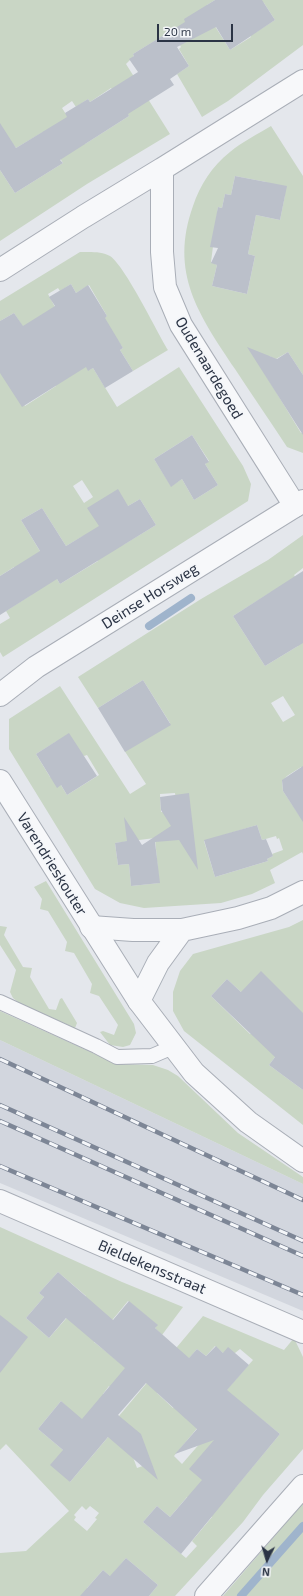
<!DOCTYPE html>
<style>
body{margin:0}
#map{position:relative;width:303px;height:1596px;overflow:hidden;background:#e4e7ec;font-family:"Exo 2",sans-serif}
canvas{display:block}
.north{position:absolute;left:247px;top:1540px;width:40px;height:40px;-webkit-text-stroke:3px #f4f6f9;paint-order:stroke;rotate:185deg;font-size:11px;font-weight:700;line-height:16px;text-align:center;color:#2b3445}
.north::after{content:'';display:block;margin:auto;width:14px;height:18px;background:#2b3445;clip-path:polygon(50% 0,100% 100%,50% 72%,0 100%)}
.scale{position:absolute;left:157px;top:24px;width:76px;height:18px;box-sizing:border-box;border:2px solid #2b3445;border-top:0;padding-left:5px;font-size:12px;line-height:14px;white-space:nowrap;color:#2b3445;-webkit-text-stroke:3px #f4f6f9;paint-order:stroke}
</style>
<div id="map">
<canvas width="303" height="1596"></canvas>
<div class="north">N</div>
<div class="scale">20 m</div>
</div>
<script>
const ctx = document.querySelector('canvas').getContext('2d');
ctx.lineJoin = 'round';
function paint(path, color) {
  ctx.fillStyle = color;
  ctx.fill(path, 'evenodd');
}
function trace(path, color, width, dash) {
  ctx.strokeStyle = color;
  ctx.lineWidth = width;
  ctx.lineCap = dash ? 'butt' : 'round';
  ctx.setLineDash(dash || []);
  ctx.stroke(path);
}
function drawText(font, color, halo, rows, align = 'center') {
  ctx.font = font + ' "Exo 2",sans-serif';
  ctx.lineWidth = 3.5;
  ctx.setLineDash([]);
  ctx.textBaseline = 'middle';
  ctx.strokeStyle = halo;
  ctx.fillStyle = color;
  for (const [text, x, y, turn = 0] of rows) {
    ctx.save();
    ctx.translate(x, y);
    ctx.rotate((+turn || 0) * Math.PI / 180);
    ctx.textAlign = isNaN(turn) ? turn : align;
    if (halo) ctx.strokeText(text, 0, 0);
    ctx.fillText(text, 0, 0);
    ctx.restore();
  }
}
paint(new Path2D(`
 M0 1040 303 1184V1311L0 1183Z`), '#d2d6de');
paint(new Path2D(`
 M0 0H215L207 5 213 23 230 50 251 37 248 31 256 32 275 20 264 3 256 0H303V45L228 101 202 117 177 74 189 66 179 49 181 47 171 31 133 54 134 56 126 64 170 134 87 184 0 241V170L15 193 63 163 43 132 16 148 0 128ZM111 88 129 116 85 144 62 108 72 101 76 107 88 99 90 102Z
 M271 126 303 176V375L288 352 276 359 269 356H264L259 364 301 433 303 432V453L287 447C270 421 252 395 235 369 199 315 169 273 193 206 200 185 212 166 230 152 242 142 258 134 271 126ZM235 176 266 182 265 192 285 195 280 220 256 215 248 254 255 256 247 294 212 286 217 265 211 262 218 207 222 208 225 194 231 195Z
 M80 252C89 252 102 251 110 256 125 266 157 332 168 350L133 371 120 350 123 348 102 319 107 316 89 285 76 293 71 284 60 291 58 288 48 294 89 370 93 368 117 407 179 367 243 466 251 484 248 501 3 657 0 652V624L10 618 6 611 31 595 14 567 0 576V367L25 406 56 386 22 333 25 330 14 313 0 321V301ZM192 435 209 461 205 464 218 485 194 500 182 479 171 486 154 459ZM82 480 93 497 84 503 73 486ZM140 499 156 525 123 545 128 506ZM42 508 66 546 83 536 98 561 60 584 21 520Z
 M303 535V568L294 575 303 589V771L301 767 287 776 282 782 283 791 299 815 303 813V854L302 852 270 870 275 883 252 894 221 903 144 908 120 903 95 889 9 749V719L60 686 130 794 146 784 124 750 170 723 143 680 98 708 78 677 201 599 268 560ZM271 592 296 631 298 646 265 666 233 616ZM283 696 295 715 283 722 271 703ZM57 741 84 756 87 755 99 775 67 795 54 774 50 777 36 754ZM175 793 177 811 161 812 160 794ZM257 825 262 840 276 836 277 839 279 838 283 850 272 854 273 856 267 859 268 861 215 877 204 841ZM155 838 159 883 131 886 129 864 118 865 115 843Z
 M46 881 134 1024 136 1033 130 1045 123 1047 110 1045 100 1032 103 1031 114 1035 118 1025 99 996 90 993 92 984 74 953 65 951 67 942 48 911 40 909 42 899 34 887Z
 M303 920V1019L269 1065 303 1090V1125L184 1031 173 1011V992L180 971 193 954 289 927ZM227 979 241 992 263 1022 250 1034 211 996Z
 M0 926 7 927 4 935 23 967 32 968 30 977 49 1009 56 1010 60 999 62 998 77 1023 75 1028 19 1003 13 998 10 992 16 970 0 945Z
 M0 1011 117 1064 153 1065 168 1070 178 1076 238 1133 303 1177V1184L0 1040Z
 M0 1227 122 1282 183 1307 162 1335 155 1328 157 1325 128 1301 94 1342 133 1373 115 1391 109 1386 103 1394 108 1398 104 1403 119 1416 203 1316 284 1350 294 1338 303 1357V1449L263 1495 243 1522 175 1596H149L158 1585 126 1558 115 1571 112 1578 103 1570 87 1588 96 1596H0V1553L26 1551 69 1511 6 1444 0 1450ZM58 1272 86 1296 49 1338 26 1318 44 1297 39 1293ZM215 1346 223 1353H235L240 1349 253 1360 206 1413 179 1370 197 1349 206 1356ZM157 1393 182 1398 173 1408ZM61 1401 83 1424 109 1436 70 1482 63 1450 38 1429ZM254 1413 280 1434 235 1488 209 1466ZM199 1426 208 1434 182 1464 174 1456ZM131 1452 151 1463 137 1468ZM187 1497 212 1517 192 1541 197 1546 186 1558 143 1522 157 1506 170 1517ZM82 1506 86 1510 90 1506 99 1513 95 1518 97 1519 87 1531 74 1520 76 1517 74 1515Z
 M303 1503V1596H223Z`), '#c9d6c5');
trace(new Path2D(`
 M149 626 191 598
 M241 1596 303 1526`), '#9fb4cc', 8);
paint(new Path2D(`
 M215 0H262L275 20 230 50 216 27 177 47 189 66 170 79 174 85 128 114 129 116 60 160 63 163 15 193 0 170V123L16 148 67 117 65 113 88 99 90 102 138 72 129 59 134 56 133 54 185 22 184 19Z
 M235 176 287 186 280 220 256 215 248 254 255 256 247 294 212 286 217 265 211 263 218 248 210 247 218 207 222 208 225 194 231 195Z
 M71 284 76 293 88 285 107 316 105 318 123 348 120 350 133 371 105 388 93 368 88 371 86 367 22 407 0 373V321L14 313 23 326 55 306 49 297Z
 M247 347 277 359 288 352 303 375V435Z
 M192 435 209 462 205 464 218 485 194 500 182 479 171 487 154 459Z
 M118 489 128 506 140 499 156 525 60 584 57 579 0 615V576L40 551 21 520 42 508 66 546 99 526 87 508Z
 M303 571V643L265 666 233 616Z
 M143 680 171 725 125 752 98 708Z
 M69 733 97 776 67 795 61 785 57 788 36 754Z
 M303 766V822L283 791 282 780Z
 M189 793 198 870 179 840 155 842 160 883 131 886 129 864 118 865 115 843 127 841 124 817 142 845 171 826 161 810 160 797Z
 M257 825 262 840 266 839 273 856 267 859 268 861 215 877 204 840Z
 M261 971 303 1013V1090L269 1065 275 1057 211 996 227 979 241 992Z
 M58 1272 113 1320 129 1301 158 1325 155 1328 189 1358 197 1349 206 1356 216 1346 223 1353 228 1347 249 1365 227 1390 280 1434 181 1554 143 1522 157 1506 170 1517 202 1480 189 1469 214 1440 175 1454 197 1429 146 1383 118 1415 141 1434 158 1480 108 1437 70 1482 50 1465 63 1450 38 1429 61 1401 82 1419 125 1368 66 1318 49 1338 26 1318 44 1297 39 1293Z
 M0 1315 28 1337 0 1373Z
 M126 1558 158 1585 149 1596H80L103 1570 110 1576Z`), '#bbc0ca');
const service = new Path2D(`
 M0 1002 96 1046 117 1057 152 1056 173 1047`);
const minor = new Path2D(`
 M0 270 83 217 162 169
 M295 506 181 325 165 287 162 252V169L303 81
 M91 927 133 930H182L238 918 271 908 303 892
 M139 1001 158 963 182 930
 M0 1201 303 1332
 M206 1596 303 1486`);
const tertiary = new Path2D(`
 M0 695 36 667 303 501
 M0 781 139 1001 194 1073 248 1122 303 1161`);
trace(service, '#a9aeb7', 16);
trace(minor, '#a9aeb7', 24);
trace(tertiary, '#a9aeb7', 24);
trace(service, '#f7f8fa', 14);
trace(minor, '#f7f8fa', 22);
trace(tertiary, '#f7f8fa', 22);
const rail = new Path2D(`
 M0 1059 303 1200
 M0 1105 303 1241
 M0 1121 303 1256
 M0 1166 303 1295`);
trace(rail, '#7d8696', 4.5);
trace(rail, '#f4f6f9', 3, [9]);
drawText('15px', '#2b3445', '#f4f6f9', [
 ["Oudenaardegoed",209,368,59],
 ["Deinse Horsweg",150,596,-32],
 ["Varendrieskouter",52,864,58],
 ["Bieldekensstraat",152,1267,23]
]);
</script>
